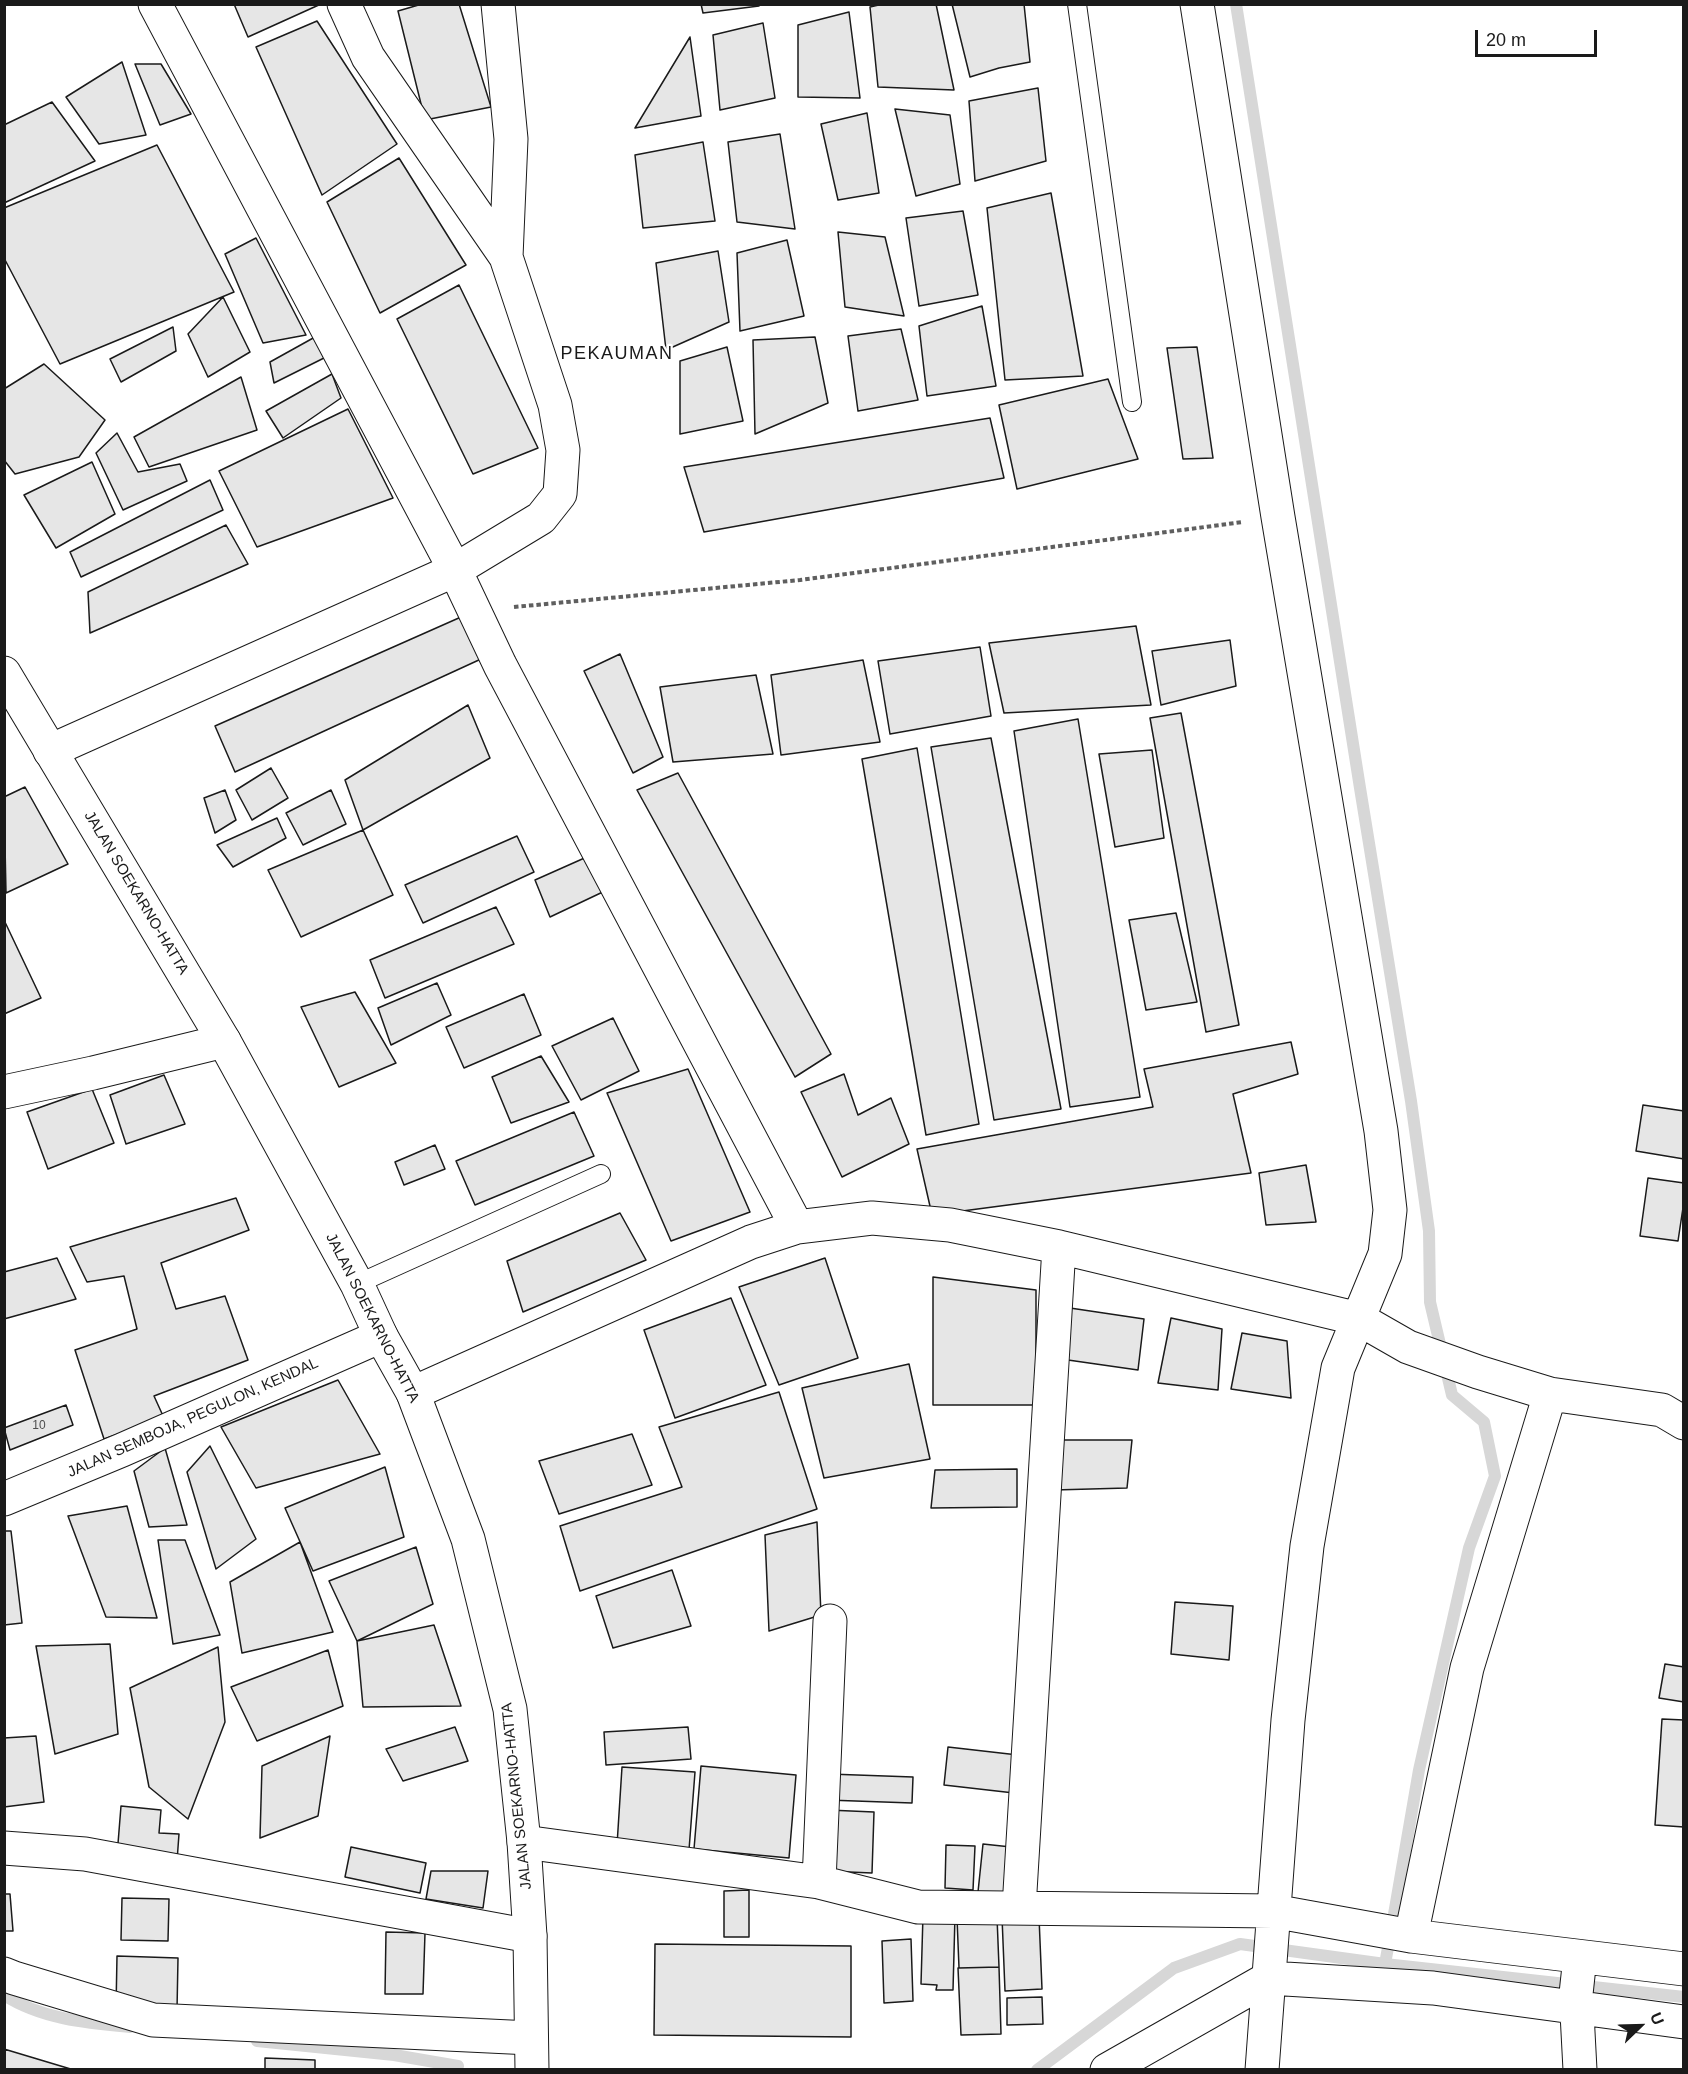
<!DOCTYPE html>
<style>
body{margin:0}
#map{position:relative;width:1688px;height:2074px;overflow:hidden;background:#fff;font-family:Helvetica,sans-serif}
canvas{display:block}
.frame{position:absolute;inset:0;border:6px solid #1a1a1a;pointer-events:none}
.north{position:absolute;left:1610px;top:1996px;width:60px;height:60px;-webkit-text-stroke:4px #fff;paint-order:stroke;rotate:67deg;font-size:16px;font-weight:700;line-height:24px;text-align:center;color:#1a1a1a}
.north::after{content:'';display:block;margin:auto;width:21px;height:27px;background:#1a1a1a;clip-path:polygon(50% 0,100% 100%,50% 72%,0 100%)}
.scale{position:absolute;left:1475px;top:30px;width:122px;height:27px;box-sizing:border-box;border:3px solid #1a1a1a;border-top:0;padding-left:8px;font-size:18px;line-height:21px;white-space:nowrap;color:#1a1a1a;-webkit-text-stroke:4px #fff;paint-order:stroke}
</style>
<div id="map">
<canvas width="1688" height="2074"></canvas>
<div class="frame"></div>
<div class="north">U</div>
<div class="scale">20 m</div>
</div>
<script>
const ctx = document.querySelector('canvas').getContext('2d');
ctx.lineJoin = 'round';
function trace(path, color, width, dash) {
  ctx.strokeStyle = color;
  ctx.lineWidth = width;
  ctx.lineCap = dash ? 'butt' : 'round';
  ctx.setLineDash(dash || []);
  ctx.stroke(path);
}
function paint(path, color) {
  ctx.fillStyle = color;
  ctx.fill(path, 'evenodd');
}
function drawText(font, color, halo, rows, align = 'center') {
  ctx.font = font + ' Helvetica,sans-serif';
  ctx.lineWidth = 4.5;
  ctx.setLineDash([]);
  ctx.textBaseline = 'middle';
  ctx.strokeStyle = halo;
  ctx.fillStyle = color;
  for (const [text, x, y, turn = 0] of rows) {
    ctx.save();
    ctx.translate(x, y);
    ctx.rotate((+turn || 0) * Math.PI / 180);
    ctx.textAlign = isNaN(turn) ? turn : align;
    if (halo) ctx.strokeText(text, 0, 0);
    ctx.fillText(text, 0, 0);
    ctx.restore();
  }
}
trace(new Path2D(`
 M1236 4 1360 788 1411 1101 1429 1231 1430 1302 1452 1395 1484 1422 1495 1476 1469 1548 1419 1770 1393 1920
 M1385 1964 1389 1942
 M4 1995C41 2019 87 2023 130 2027
 M257 2041 394 2055 458 2066
 M1037 2070 1174 1968 1240 1944 1385 1964 1684 1997`), '#d7d7d7', 12);
const building = new Path2D(`
 M234 4H321L248 37Z
 M422 4H459L491 107 425 120 398 11Z
 M701 4H759V6L703 13Z
 M883 4H936L954 90 878 87 870 7Z
 M952 4H1024L1030 62 999 68 970 77Z
 M849 12 860 98 798 97V25Z
 M317 21 397 144 322 195 256 47Z
 M763 23 775 98 720 110 713 35Z
 M690 37 701 116 635 128Z
 M122 62 146 135 99 144 66 97Z
 M135 64H161L191 114 160 125Z
 M1038 88 1046 161 975 181 969 101Z
 M52 102 95 161 4 203V125Z
 M895 109 950 115 960 184 916 196Z
 M867 113 879 193 838 200 821 124Z
 M780 134 795 229 737 222 728 142Z
 M703 142 715 221 643 228 635 155Z
 M157 145 234 292 60 364 4 258V208Z
 M399 158 466 265 380 313 327 202Z
 M1051 193 1083 376 1005 380 987 208Z
 M963 211 978 295 919 306 906 218Z
 M838 232 885 237 904 316 845 307Z
 M256 238 306 335 263 343 225 254Z
 M787 240 804 316 740 331 737 253Z
 M718 251 729 322 666 350 656 263Z
 M459 285 538 448 473 474 397 319Z
 M223 297 250 352 208 377 188 334Z
 M982 306 996 386 927 396 919 326Z
 M173 327 176 351 121 382 110 359Z
 M901 329 918 400 858 411 848 336Z
 M315 337 324 358 274 383 270 362Z
 M815 337 828 403 755 434 753 340Z
 M727 347 743 421 680 434V361Z
 M1197 347 1213 458 1183 459 1167 348Z
 M44 364 105 420 79 457 15 474 4 460V389Z
 M332 374 341 398 283 438 266 411Z
 M241 377 257 430 149 467 134 437Z
 M1108 379 1138 459 1017 489 999 405Z
 M348 409 393 498 257 547 219 471Z
 M990 418 1004 478 704 532 684 467Z
 M117 433 138 472 180 464 187 481 123 510 96 453Z
 M92 462 115 514 56 548 24 495Z
 M210 480 223 510 81 577 70 552Z
 M226 525 248 564 90 633 88 592Z
 M461 617 481 659 235 772 215 726Z
 M1136 626 1151 705 1004 713 989 643Z
 M1230 640 1236 686 1161 705 1152 651Z
 M980 647 991 716 890 734 878 661Z
 M620 654 663 757 633 773 584 671Z
 M863 660 880 742 781 755 771 675Z
 M756 675 773 754 673 762 660 687Z
 M468 705 490 758 363 830 345 780Z
 M1181 713 1239 1025 1206 1032 1150 718Z
 M1078 719 1140 1097 1070 1107 1014 731Z
 M991 738 1061 1109 994 1120 931 747Z
 M917 748 979 1124 926 1135 862 759Z
 M1152 750 1164 838 1115 847 1099 754Z
 M271 768 288 798 252 820 236 790Z
 M678 773 831 1054 795 1077 637 790Z
 M25 787 68 864 6 893 4 797Z
 M225 790 236 820 215 833 204 798Z
 M331 790 346 824 303 845 286 813Z
 M277 818 286 838 233 867 217 845Z
 M363 830 393 895 301 937 268 870Z
 M517 836 534 872 423 923 405 885Z
 M589 856 607 890 550 917 535 880Z
 M496 907 514 944 385 998 370 960Z
 M1176 913 1197 1002 1146 1010 1129 920Z
 M4 920 41 998 4 1014Z
 M437 983 451 1015 391 1045 378 1008Z
 M355 992 396 1063 339 1087 301 1007Z
 M524 994 541 1035 464 1068 446 1027Z
 M613 1018 639 1071 581 1100 552 1046Z
 M1291 1042 1298 1074 1233 1094 1251 1173 932 1215 917 1149 1153 1107 1144 1069Z
 M541 1056 569 1102 511 1123 492 1077Z
 M688 1069 750 1212 671 1241 607 1093Z
 M844 1074 858 1115 891 1098 909 1144 842 1177 801 1092Z
 M164 1075 185 1124 126 1144 110 1095Z
 M92 1089 114 1143 48 1169 27 1112Z
 M1643 1105 1684 1111V1159L1636 1151Z
 M574 1112 594 1156 475 1205 456 1161Z
 M435 1145 445 1169 404 1185 395 1162Z
 M1306 1165 1316 1222 1266 1225 1259 1173Z
 M1648 1178 1684 1183V1201L1678 1241 1640 1236Z
 M236 1198 249 1230 161 1263 176 1309 225 1296 248 1360 154 1396 164 1418 104 1439 75 1350 137 1329 124 1276 87 1282 70 1247Z
 M620 1213 646 1260 523 1312 507 1261Z
 M57 1258 76 1299 4 1319V1272Z
 M825 1258 858 1358 779 1385 739 1287Z
 M933 1277 1036 1290V1405H933Z
 M731 1298 766 1385 675 1418 644 1330Z
 M1070 1308 1144 1319 1138 1370 1068 1360Z
 M1171 1318 1222 1329 1218 1390 1158 1383Z
 M1242 1333 1287 1341 1291 1398 1231 1389Z
 M909 1364 930 1459 824 1478 802 1388Z
 M338 1380 380 1454 256 1488 221 1427Z
 M779 1392 817 1509 580 1591 560 1526 682 1487 659 1427Z
 M66 1405 73 1425 10 1450 4 1428Z
 M632 1434 652 1485 559 1514 539 1461Z
 M1056 1440H1132L1127 1488 1054 1490Z
 M210 1446 256 1539 216 1569 187 1472Z
 M165 1448 187 1525 149 1527 134 1471Z
 M385 1467 404 1537 313 1571 285 1508Z
 M1017 1469V1507L931 1508 935 1470Z
 M127 1506 157 1618 106 1617 68 1516Z
 M817 1522 821 1615 769 1631 765 1535Z
 M4 1531H11L22 1623 4 1625Z
 M158 1540H185L220 1635 173 1644Z
 M300 1542 333 1632 242 1653 230 1582Z
 M416 1547 433 1604 357 1641 329 1581Z
 M672 1570 691 1626 613 1648 596 1596Z
 M1175 1602 1233 1606 1229 1660 1171 1654Z
 M434 1625 461 1706 363 1707 357 1641Z
 M110 1644 118 1734 55 1754 36 1646Z
 M218 1647 225 1722 188 1819 149 1787 130 1688Z
 M328 1650 343 1706 257 1741 231 1687Z
 M1665 1664 1684 1667V1702L1659 1698Z
 M1662 1719 1684 1720V1827L1655 1825Z
 M455 1727 468 1761 403 1781 386 1749Z
 M688 1727 691 1759 606 1765 604 1732Z
 M36 1736 44 1802 4 1807V1738Z
 M330 1736 318 1816 260 1838 262 1766Z
 M948 1747 1018 1755 1014 1793 944 1785Z
 M701 1766 796 1775 789 1858 694 1849Z
 M622 1767 695 1772 689 1850 617 1845Z
 M829 1774 913 1777 912 1803 827 1800Z
 M121 1806 161 1810 159 1833 179 1834 177 1861 117 1856Z
 M828 1810 874 1812 872 1873 826 1871Z
 M983 1844 1011 1847 1006 1895 978 1892Z
 M946 1845 975 1846 973 1890 945 1888Z
 M351 1847 426 1863 420 1893 345 1877Z
 M431 1871H488L483 1908 426 1899Z
 M749 1890V1937H724V1891Z
 M4 1894H10L13 1931H4Z
 M122 1898 169 1899 168 1941 121 1940Z
 M923 1915 955 1916 953 1990H936L937 1985 921 1984Z
 M997 1917 999 1967 959 1968 957 1918Z
 M1002 1917H1039L1042 1989 1005 1991Z
 M386 1932 425 1933 423 1994H385Z
 M911 1939 913 2001 884 2003 882 1941Z
 M655 1944 851 1946V2037L654 2035Z
 M117 1956 178 1958 177 2010 116 2008Z
 M999 1967 1001 2034 961 2035 958 1968Z
 M1042 1997 1043 2024 1007 2025V1998Z
 M4 2049 74 2070H4Z
 M265 2058 315 2060V2070H265Z`);
paint(building, '#e6e6e6');
trace(building, '#1a1a1a', 1.5);
const service = new Path2D(`
 M1077 4 1132 402
 M357 1284 601 1174`);
const minor = new Path2D(`
 M155 4 455 570 500 665 797 1227
 M344 4 368 57 506 257
 M1197 4 1278 517 1381 1131 1390 1210 1385 1254 1338 1368 1307 1546 1288 1720 1262 2070
 M50 751 455 570 541 518 560 494 563 450 555 405 506 257 511 139 498 4
 M4 1092 93 1073 224 1041
 M413 1393 751 1242 797 1227 872 1218 950 1225 1059 1247 1359 1319 1408 1347 1478 1372 1550 1394 1662 1410 1684 1423
 M4 1499 122 1450 381 1336
 M524 1842 819 1882 918 1907 1273 1911 1411 1936 1684 1969
 M4 1848 85 1854 530 1936
 M819 1882 830 1621
 M1019 1908 1059 1247
 M1411 1936 1467 1668 1550 1394
 M1580 1957 1576 1994 1580 2070
 M4 1974 14 1978 153 2020 531 2038
 M1107 2070 1269 1978 1433 1988 1684 2022`);
const trunk = new Path2D(`
 M4 673 224 1041 357 1284 381 1336 413 1393 468 1539 510 1709 524 1842 530 1936 532 2070`);
trace(service, '#1a1a1a', 20);
trace(minor, '#1a1a1a', 35);
trace(trunk, '#1a1a1a', 35);
trace(new Path2D(`
 M514 607 800 580 1243 522`), '#5f5f5f', 4, [4.5, 3]);
trace(service, '#fff', 18);
trace(minor, '#fff', 33);
trace(trunk, '#fff', 33);
drawText('12px', '#4d4d4d', null, [
 ["10",39,1426]
]);
drawText('15px', '#1a1a1a', '#fff', [
 ["JALAN SOEKARNO-HATTA",136,893,59],
 ["JALAN SOEKARNO-HATTA",372,1318,63],
 ["JALAN SEMBOJA, PEGULON, KENDAL",193,1418,-24],
 ["JALAN SOEKARNO-HATTA",517,1796,-96]
]);
ctx.letterSpacing = '1.5px';
drawText('18px', '#1a1a1a', '#fff', [
 ["PEKAUMAN",617,354]
]);
ctx.letterSpacing = '0px';
</script>
